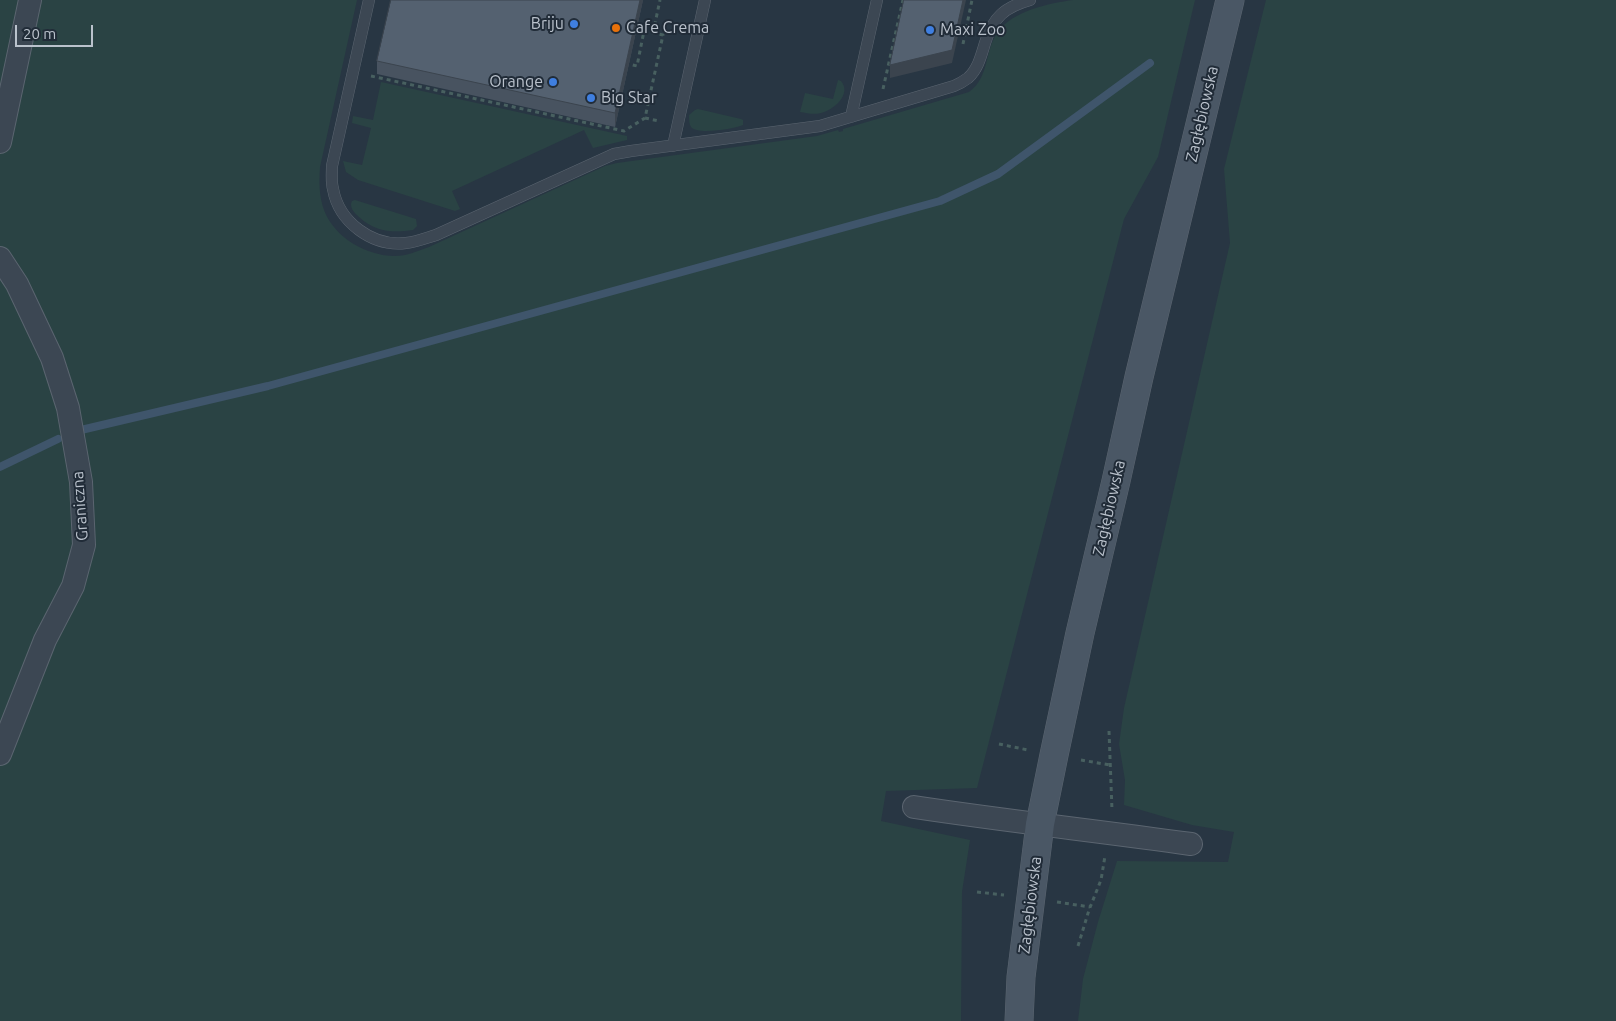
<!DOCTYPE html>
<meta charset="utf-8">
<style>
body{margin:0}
#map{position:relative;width:1616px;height:1021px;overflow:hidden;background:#283643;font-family:Ubuntu,sans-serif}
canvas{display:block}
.scale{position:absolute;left:15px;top:25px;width:78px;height:22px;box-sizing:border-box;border:2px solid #bac2cc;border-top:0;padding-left:6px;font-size:15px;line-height:18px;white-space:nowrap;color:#bac2cc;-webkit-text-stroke:4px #212c38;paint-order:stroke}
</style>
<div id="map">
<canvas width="1616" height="1021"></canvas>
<div class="scale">20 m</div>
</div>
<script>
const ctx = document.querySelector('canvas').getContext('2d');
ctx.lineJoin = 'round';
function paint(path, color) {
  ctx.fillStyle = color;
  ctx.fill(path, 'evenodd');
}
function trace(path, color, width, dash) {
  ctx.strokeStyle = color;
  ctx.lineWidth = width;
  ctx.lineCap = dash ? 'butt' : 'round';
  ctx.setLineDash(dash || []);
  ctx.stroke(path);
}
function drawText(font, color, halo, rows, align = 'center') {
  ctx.font = font + ' Ubuntu,sans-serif';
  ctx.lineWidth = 4;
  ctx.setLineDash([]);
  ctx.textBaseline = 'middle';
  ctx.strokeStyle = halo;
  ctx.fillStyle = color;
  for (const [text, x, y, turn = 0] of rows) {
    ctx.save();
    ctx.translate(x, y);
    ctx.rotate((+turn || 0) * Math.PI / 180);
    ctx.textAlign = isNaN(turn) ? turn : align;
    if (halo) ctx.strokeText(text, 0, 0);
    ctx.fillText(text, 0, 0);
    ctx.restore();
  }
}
paint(new Path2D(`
 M0 0H357L320 167C319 182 319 196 324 210 334 237 366 256 395 256 407 256 418 251 429 247L605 166 617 163 817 136 838 130 839 132 843 131V129L969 92C990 77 984 51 998 32 1012 11 1050 3 1073 0 1085 0 1099 0 1111 0 1139 0 1167 0 1195 0L1158 157 1124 219 977 788 886 791 881 821 970 840 962 892 961 1021H0Z
 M1266 0H1616V1021H1078L1083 979 1098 922 1117 861 1228 862 1234 832 1192 825 1124 805 1125 780 1119 744 1124 708 1230 243 1224 169Z
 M838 80 841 81C852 94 834 110 821 113 814 115 807 113 800 112L805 93 833 99Z
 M381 82 627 136V140L593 148 584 130 452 191 460 209 455 211 358 180 346 172 343 161 362 165 371 128 352 123 353 116 373 120Z
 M698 109 741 119 743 120V125C734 129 697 135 691 127 689 124 689 119 689 115L695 110Z
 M355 200 416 219 417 226 413 230C393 233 375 232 359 217 355 213 351 210 351 204L352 201Z`), '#2a4344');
trace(new Path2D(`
 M81 430 268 386 940 201 998 174 1150 63
 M0 467 58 439`), '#3f556b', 8);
const lane = new Path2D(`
 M369 0 332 166C332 173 331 182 333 189 339 222 372 247 406 243 416 242 426 238 436 235L614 154 631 151 820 126 954 86C959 84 964 81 968 78 978 69 981 56 985 43 993 17 1005 7 1030 0
 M851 117 877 0
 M673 146 705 0`);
const street = new Path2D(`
 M0 142 30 0
 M0 258 17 284 52 358 68 408 81 482 84 545 73 586 45 640 0 754
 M914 807C1006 821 1099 831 1191 844`);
const secondary = new Path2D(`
 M1019 1021 1021 977 1040 824 1054 755 1080 633 1116 481 1139 377 1230 0`);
trace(lane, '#5b6570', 12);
trace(street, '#5b6570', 24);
trace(secondary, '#5b6570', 29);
trace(new Path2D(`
 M653 33 660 0
 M963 44 972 0
 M371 76 624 131 645 118 663 35 644 31 637 66 629 64
 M883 89 903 0
 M645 118 659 121
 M1109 731 1112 810
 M999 744 1028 750
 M1081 760 1110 765
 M977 892 1004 895
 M1057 902 1090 907
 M1078 946 1089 910 1101 880 1105 856`), '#486060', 3, [4, 4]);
trace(lane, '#3c4753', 11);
trace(street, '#3c4753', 22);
trace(secondary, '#4a5765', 28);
paint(new Path2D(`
 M643 0 615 127 377 74V61Z`), '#485360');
paint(new Path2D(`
 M640 0H643L615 127V113Z
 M963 0H966L952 63 890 78V65Z`), '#3b444e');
const building = new Path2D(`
 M391 0H640L615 113 377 61Z
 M904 0H963L952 50 890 65Z`);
paint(building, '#546170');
trace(building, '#3b444e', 1);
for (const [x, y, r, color] of [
 [574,24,5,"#3f7fe0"],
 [616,28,5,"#e8710a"],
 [930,30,5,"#3f7fe0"],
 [553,82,5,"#3f7fe0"],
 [591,98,5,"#3f7fe0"]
]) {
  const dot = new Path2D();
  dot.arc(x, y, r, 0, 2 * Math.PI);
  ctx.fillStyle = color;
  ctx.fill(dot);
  trace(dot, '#212c38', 2);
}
drawText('16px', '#bac2cc', '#212c38', [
 ["Briju",564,24,"right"],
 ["Cafe Crema",626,28],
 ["Maxi Zoo",940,30],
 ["Orange",543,82,"right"],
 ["Big Star",601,98]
], 'left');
drawText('16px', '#bac2cc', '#212c38', [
 ["Zagłębiowska",1202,114,-77],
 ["Graniczna",80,506,-94],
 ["Zagłębiowska",1109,508,-77],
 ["Zagłębiowska",1030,905,-83]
]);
</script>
